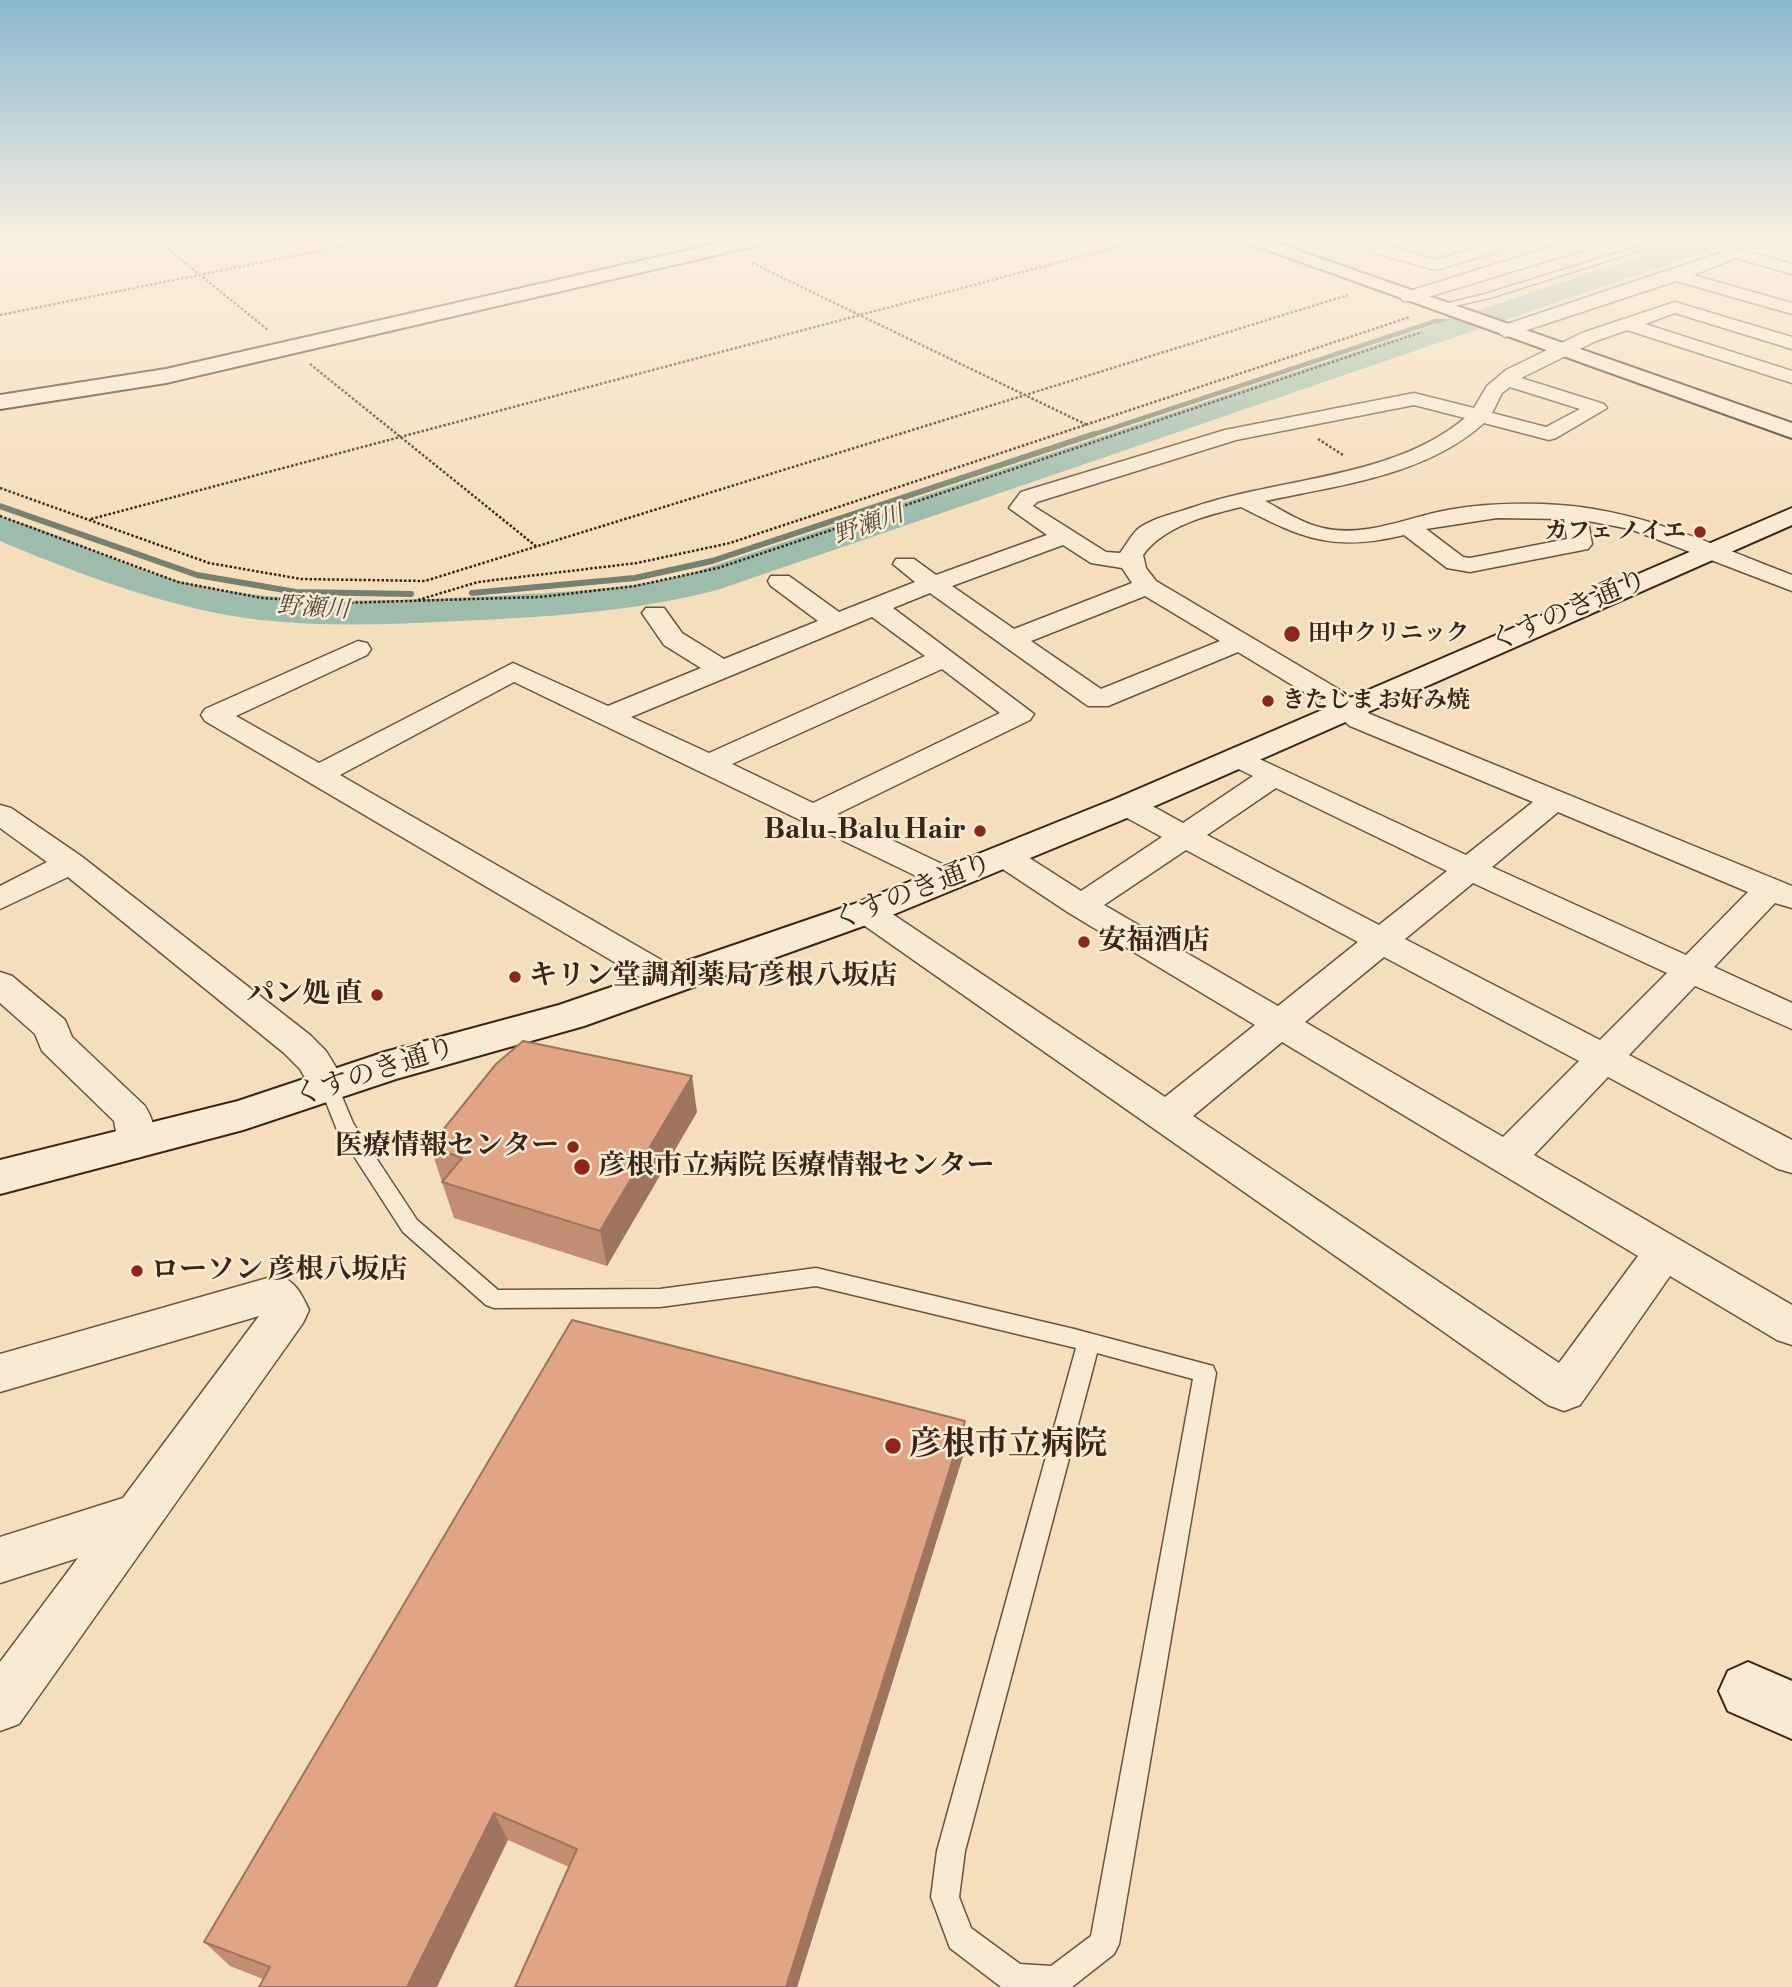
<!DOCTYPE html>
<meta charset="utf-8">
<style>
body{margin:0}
canvas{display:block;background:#f5debb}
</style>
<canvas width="1792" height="1987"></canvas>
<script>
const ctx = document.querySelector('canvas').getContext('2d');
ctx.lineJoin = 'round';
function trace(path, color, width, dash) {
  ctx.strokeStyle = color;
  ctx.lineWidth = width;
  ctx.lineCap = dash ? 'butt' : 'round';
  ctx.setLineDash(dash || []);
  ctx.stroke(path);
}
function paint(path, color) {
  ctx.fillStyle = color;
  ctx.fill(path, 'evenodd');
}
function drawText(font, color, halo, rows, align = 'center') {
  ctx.font = font + ' "Libre Bodoni","Noto Serif JP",serif';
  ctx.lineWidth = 5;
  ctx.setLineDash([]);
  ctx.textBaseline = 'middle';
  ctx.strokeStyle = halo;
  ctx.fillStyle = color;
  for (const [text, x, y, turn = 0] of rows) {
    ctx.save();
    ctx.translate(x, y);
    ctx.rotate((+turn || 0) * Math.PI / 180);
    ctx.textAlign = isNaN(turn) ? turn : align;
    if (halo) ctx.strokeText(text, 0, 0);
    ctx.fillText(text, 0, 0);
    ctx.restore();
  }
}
trace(new Path2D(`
 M1089 436 1436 321 1474 322`), '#758070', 4.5);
trace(new Path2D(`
 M0 506 197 575 296 592 411 594
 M472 593 635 578 712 561 1094 434`), '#758070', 6);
paint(new Path2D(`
 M1689 240H1727L1724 245 717 590C632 612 547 617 459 621 377 625 292 629 211 612 137 596 69 570 0 541V517C61 532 118 565 179 581 282 607 390 601 495 596 560 592 626 590 689 574Z`), '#9dbcab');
const lane = new Path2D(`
 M1659 240H1673L1490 298 1436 310 1432 307 1485 294Z
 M329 1080 336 1082 353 1123 417 1220 498 1290 660 1289 816 1268 1074 1329 1213 1366 1216 1373 1119 1944 1114 1954 1072 1987H1001L950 1948 931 1897 937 1851 1076 1348 816 1286 660 1307 494 1308 486 1305 403 1232 337 1130 320 1087 322 1082ZM1097 1353 1193 1379 1091 1936 1051 1966 1020 1964 971 1928 959 1897 965 1851Z`);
const street = new Path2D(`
 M1380 240H1406L1392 247 1436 260 1482 245 1475 240H1498L1501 247 1499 251 1436 270 1374 253 1372 246Z
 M1573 240H1589L1591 245 1589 248 1415 301H1403L1400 297 1403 293Z
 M1626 240H1652L1661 246 1653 251Z
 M1779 240H1792V247Z
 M1735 248 1792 264V274L1736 258 1693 275 1792 303V314L1676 281 1512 335 1505 337 1496 331 1498 327Z
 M1675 302 1792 337V349L1675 313 1645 324 1792 371V383L1627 330 1596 341 1521 378 1604 404 1607 408 1556 438 1549 440 1484 423C1425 476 1339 485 1265 501 1284 511 1303 524 1323 528 1365 538 1408 517 1448 510 1479 504 1512 503 1543 504 1635 507 1708 543 1792 575V591L1630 529 1588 521 1592 544 1588 549 1470 572 1447 568 1404 535C1334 552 1303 539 1241 507 1207 515 1164 526 1143 555L1146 568 1156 581 1345 693 1370 714 1792 886V908L1775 903 1714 967 1792 1003V1029L1695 986 1629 1055 1792 1140V1173L1778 1169 1608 1077 1534 1155 1792 1305V1345L1777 1340 1670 1276 1580 1405 1564 1411 1548 1405 855 919 851 912 855 905 867 901 879 905 1165 1097 1255 1025 1069 913 995 864 990 857 995 850 1006 847 1017 850 1081 891 1162 837 1116 812 1112 806 1116 800C1139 794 1163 813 1183 823L1253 776 1228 764 1223 758 1228 752 1238 749 1466 855 1533 802 1350 726 1325 705 1238 652 1108 706H1088L930 593 893 608 1034 714 1030 720 837 814 961 873 966 880 961 887 950 890 939 887 514 682 340 775 684 973 689 981 684 989 672 993 660 989 205 721 201 715 205 709 358 641 367 643 371 649 367 655 236 716 319 763 513 663 608 706 701 668 664 645 642 613 646 608H664L682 633 724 659 818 621 771 586 768 581 771 576H789L839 612 915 582 893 564 896 559H914L936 575 1047 535 1009 508 1021 492 1225 430 1414 393 1474 408 1487 386 1506 370 1582 333ZM1510 387 1580 409 1546 427 1492 413 1502 393ZM1414 405 1465 418C1395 478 1278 478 1194 507 1176 513 1155 517 1139 528 1132 534 1126 545 1120 553L1106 552 1033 506 1037 502 1236 440ZM1497 518 1564 519 1567 539 1470 558 1463 557 1426 529ZM1063 545 1091 563 1122 568 1132 583 1014 629 952 586ZM1145 596 1220 641 1101 689 1031 641ZM872 617 925 656 709 753 631 717ZM942 669 1000 713 813 803 732 764ZM1276 788 1447 871 1379 925 1207 835ZM1558 812 1748 892 1686 955 1492 867ZM1186 850 1358 942 1278 1006 1104 905ZM1473 883 1667 973 1600 1040 1405 939ZM1384 957 1579 1061 1503 1137 1305 1022ZM1282 1042 1638 1256 1559 1363 1193 1116Z
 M0 805 11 808 81 856 310 1035 326 1051 348 1087 342 1097 329 1101 316 1097 300 1069 284 1053 68 877 0 909V886L47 862 0 828Z
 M0 972 12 976 65 1020 72 1037 145 1106C154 1121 159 1138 151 1153L137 1158 123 1153 118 1143 114 1121 42 1051 35 1034 0 1003Z
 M278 1275C296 1282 301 1293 309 1310L303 1323 19 1724 0 1731V1662L78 1558 0 1583V1537L123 1498 259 1316 0 1392V1354Z`);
const secondary = new Path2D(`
 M733 240H768L759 245 166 383 0 409V395L166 369Z
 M1240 240H1268L1792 423V438Z
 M1792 508V525L1139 813 880 920 584 1026 396 1079 243 1130 0 1194V1160L238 1101 385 1052 559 1005 854 904 1115 799Z
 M1748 1662 1792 1681V1739L1728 1711 1719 1691 1728 1671Z`);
trace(lane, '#695441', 3);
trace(street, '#695441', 3);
trace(secondary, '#3a2618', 4);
trace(new Path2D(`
 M157 240 268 330
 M752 263 1087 425
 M0 315 373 240
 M310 364 537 547
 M1318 439 1343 455
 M0 488 209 563 301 579 425 581 1348 295
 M0 516 178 582 262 598 342 603 540 597 635 586 718 568 1422 332
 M91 519 1143 240
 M418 600 478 582 637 563 730 543 1410 317`), '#3a2618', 2.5, [2.5, 2]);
paint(lane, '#f8ead3');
paint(street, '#f8ead3');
paint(secondary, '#f8ead3');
paint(new Path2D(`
 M697 1112 607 1266 454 1218 430 1146Z
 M965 1421 963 1456 797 1987H515L569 1867 508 1840 263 1979 230 1966 204 1942Z`), '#c28e73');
paint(new Path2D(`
 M692 1076 697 1112 607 1266 600 1231Z
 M965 1421 963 1456 797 1987H786Z
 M494 1813 508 1840 437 1987H407Z`), '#9e745e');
const building = new Path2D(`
 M523 1041 692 1076 600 1231 442 1182 462 1158 430 1146 496 1064Z
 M572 1320 965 1421 786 1987H515L577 1849 494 1813 407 1987H259L270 1967 204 1942Z`);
paint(building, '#e1a586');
trace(building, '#9e745e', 2);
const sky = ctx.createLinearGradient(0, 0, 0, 519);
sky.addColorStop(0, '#8ab7d0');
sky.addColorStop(0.46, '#faf0e0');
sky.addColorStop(1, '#faf0e000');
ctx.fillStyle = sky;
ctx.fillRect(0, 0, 1792, 519);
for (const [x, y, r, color] of [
 [1700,532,7,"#8f2418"],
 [1292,634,9,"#8f2418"],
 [1268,701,7,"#8f2418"],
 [980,831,7,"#8f2418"],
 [1084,942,7,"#8f2418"],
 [515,977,7,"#8f2418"],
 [377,995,7,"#8f2418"],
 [573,1147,7,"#8f2418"],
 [582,1167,9,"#8f2418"],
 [137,1271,7,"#8f2418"],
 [893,1446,9,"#8f2418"]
]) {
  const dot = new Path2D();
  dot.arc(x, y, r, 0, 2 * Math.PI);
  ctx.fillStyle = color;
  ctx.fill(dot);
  trace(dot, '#f8ead3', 2.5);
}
drawText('bold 23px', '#3a2618', '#f8ead3', [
 ["カフェ ノイエ",1686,532,"right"],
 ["田中クリニック",1308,634],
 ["きたじま お好み焼",1282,701]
], 'left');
drawText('italic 24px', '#534c3d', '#f8ead3', [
 ["野瀬川",869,526,-19],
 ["野瀬川",313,609,4]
]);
drawText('28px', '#3a2618', '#f8ead3', [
 ["くすのき通り",1569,612,-23],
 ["くすのき通り",913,893,-21],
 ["くすのき通り",375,1073,-18]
]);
drawText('bold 28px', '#3a2618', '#f8ead3', [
 ["Balu-Balu Hair",966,831,"right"],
 ["安福酒店",1098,942],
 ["キリン堂調剤薬局 彦根八坂店",529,977],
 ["パン処 直",363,995,"right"],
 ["医療情報センター",559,1147,"right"],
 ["彦根市立病院 医療情報センター",598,1167],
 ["ローソン 彦根八坂店",151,1271]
], 'left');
drawText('bold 33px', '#3a2618', '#f8ead3', [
 ["彦根市立病院",909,1446]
], 'left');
</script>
